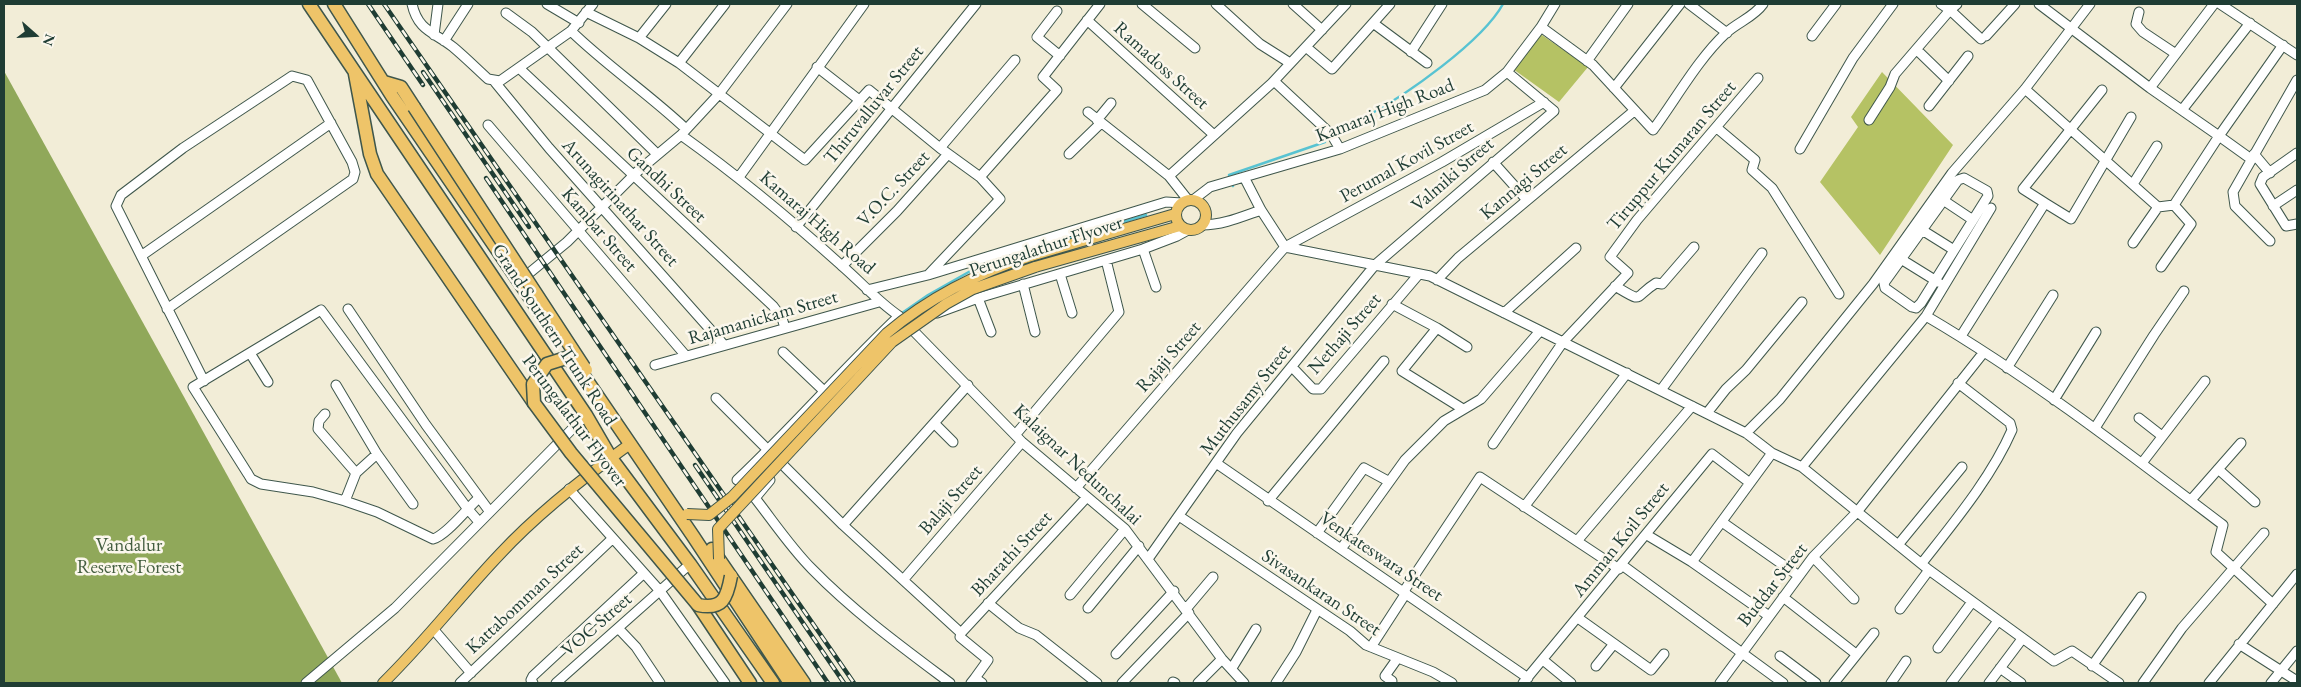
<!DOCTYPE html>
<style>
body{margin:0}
#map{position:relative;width:2301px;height:687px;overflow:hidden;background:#f2edd7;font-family:"EB Garamond",serif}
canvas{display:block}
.frame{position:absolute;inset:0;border:5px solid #1f3d34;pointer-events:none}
.north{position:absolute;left:10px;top:10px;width:50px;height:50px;-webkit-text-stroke:4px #fbf7ec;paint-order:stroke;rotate:109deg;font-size:14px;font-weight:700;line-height:20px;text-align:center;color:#1f3d34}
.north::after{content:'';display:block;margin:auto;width:18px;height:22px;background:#1f3d34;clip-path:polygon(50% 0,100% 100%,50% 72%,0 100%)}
</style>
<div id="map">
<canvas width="2301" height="687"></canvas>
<div class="frame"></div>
<div class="north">N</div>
</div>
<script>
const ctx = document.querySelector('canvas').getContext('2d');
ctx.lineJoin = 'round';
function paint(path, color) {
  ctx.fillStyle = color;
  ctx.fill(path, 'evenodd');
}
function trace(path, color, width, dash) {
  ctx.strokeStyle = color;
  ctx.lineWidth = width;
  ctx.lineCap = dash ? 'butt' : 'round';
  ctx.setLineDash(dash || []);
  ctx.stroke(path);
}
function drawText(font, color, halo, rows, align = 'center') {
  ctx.font = font + ' "EB Garamond",serif';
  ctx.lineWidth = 5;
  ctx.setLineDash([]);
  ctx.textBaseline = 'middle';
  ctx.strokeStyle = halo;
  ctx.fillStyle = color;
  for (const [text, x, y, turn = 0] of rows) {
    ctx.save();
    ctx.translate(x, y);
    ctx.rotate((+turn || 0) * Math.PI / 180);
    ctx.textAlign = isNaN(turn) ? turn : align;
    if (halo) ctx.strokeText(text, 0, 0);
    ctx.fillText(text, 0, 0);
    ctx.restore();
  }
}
paint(new Path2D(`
 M1539 33 1588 67 1559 102 1513 69Z
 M1882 72 1953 145 1880 255 1820 182 1858 127 1851 117Z`), '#b5c264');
paint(new Path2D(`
 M4 71 342 683H4Z`), '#90a85a');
trace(new Path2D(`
 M1233 186 1229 175 1325 142 1324 133C1338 127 1353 122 1367 116 1406 95 1482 42 1503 4
 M902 313 928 295 974 269 1000 259 1146 215`), '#58c3d2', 2.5);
const minor = new Path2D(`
 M412 4C418 31 434 32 453 47 465 57 476 68 488 79L500 81 571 31 593 4
 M547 4 579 23
 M1142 4 1195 48
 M1216 4 1260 44 1290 63
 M1293 4 1322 30
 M1689 4 1727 33
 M1957 4 1950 10 1981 39
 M2039 4 2150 88 2219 136 2283 45
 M2220 4 2297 55
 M1057 11 1037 37 1060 56
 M586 12 639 38 679 63 805 160 869 90 940 148 980 177 1000 199 928 275
 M2139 12 2136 24 2143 32 2176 54
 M506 13 532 32 657 154
 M1087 20 1214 135
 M1373 23 1427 63
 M1541 27 1593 65 1653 130C1676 99 1698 59 1726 33 1738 22 1754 17 1763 4
 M571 31C607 66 649 94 686 129
 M434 35 438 4
 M1812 36 1836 4
 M1986 36 2015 4
 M639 38 666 4
 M444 41 468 4
 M1306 47 1332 69 1390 4
 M1917 50 1949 81
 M1411 52 1442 4
 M1587 61 1628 4
 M679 63 725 4
 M817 67 858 99
 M519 68 773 306 782 318 785 328
 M494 81 549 148 724 345
 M1274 81 1331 134 1340 149
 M1614 88 1680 4
 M2150 88 2214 4
 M2025 89 2158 207 2174 205
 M1929 106 1968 56
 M2182 110 2250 23
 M1088 112 1169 176 1188 200
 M1097 120 1111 103
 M1869 120 1890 87 1895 74 1950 10 1941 4
 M488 125 686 356
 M1717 128 1755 160 1752 170 1772 188 1839 294
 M681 135 719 94 787 4
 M940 148 1015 60
 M1800 149 1853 58 1893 4
 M2297 153 2263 177 2260 184 2286 226 2297 224
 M1069 154 1101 123
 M2254 154 2270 173
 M1493 162 1527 200
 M1169 176 1272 83 1346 4
 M739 177 864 4
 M980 177 1057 90 1043 77 1100 4
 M1244 177 1261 210 1285 247 1430 276 1746 433 1772 453 1802 467 1929 570 2054 661 2072 651 2119 683
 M1964 178 1987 191 1988 196 1921 303 1916 308 1912 307 1885 288 1884 283 1958 180Z
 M2133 184 2157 146
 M1940 198 1973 220
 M1193 200 1210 187 1340 149 1485 90 1507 72 1541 27 1555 4
 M2045 203 2023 189 2102 90
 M2174 205 2219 136 2251 159
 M2273 206 2297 190
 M1202 225C1223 225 1241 217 1261 210
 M796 227 976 4
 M1922 230 1954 250
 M2270 241 2235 206 2233 192 2297 80
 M2133 243 2158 207
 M1143 249 1156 287
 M141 256 331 123
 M1896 256 1938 282
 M842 266 897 211 948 154
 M2161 267 2191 224 2174 205
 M1060 274 1072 313
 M522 279 567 242 638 171 681 135C737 175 790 219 841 265 861 282 877 301 899 316L1022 442 1125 529 1222 659 1244 683
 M1437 280 1458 258 1634 111
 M1023 284 1035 332
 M1615 286C1645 304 1632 298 1656 283L1662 284 1694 247
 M867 290 928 275 1166 202 1182 203
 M978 298 991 332
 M1392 304 1437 328 1402 371 1463 409
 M167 309 353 179 355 172 352 162 307 80 292 76 286 80 183 148 121 195 116 206 204 381
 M348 309 426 425 490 512
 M937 313 978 298 1143 249 1177 236 1188 230
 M1504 313 1576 248
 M1926 316C2030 377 2127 452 2223 525L2216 552 2273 604
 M1437 328 1467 347
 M1961 336 2045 203 2071 219 2131 117
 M783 352 824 391
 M250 353 268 382
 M655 365 879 302
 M1292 367 1313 389H1321L1419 274
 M2007 368 2053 295
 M336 385 377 454
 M1661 390 1762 253
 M716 398 843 525 961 633 960 637 988 660 975 678
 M2054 400 2096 332
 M1707 413 1726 389 1746 370 1802 302
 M325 414 319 421 318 429 356 473
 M2139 418 2162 436
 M934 423 953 442
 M2095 428 2154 335 2184 291
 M1746 433 1780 399 1873 284 1952 173 2025 89 2090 4
 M1016 434 1119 312 1106 260
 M1493 444 1563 342 1628 273 1610 257 1637 220 1758 78
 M1216 463 1528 678
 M2142 463 2205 381
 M1802 467 1926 316 1991 208
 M2218 469 2255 502
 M737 480C793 427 843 369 899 316
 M770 480 755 498C773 521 791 548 812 569 854 612 902 647 950 683
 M1076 488 1285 247 1442 162 1544 102
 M569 489 660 591 725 683
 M479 498C467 508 447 535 433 539L377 512 345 501 313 492 261 484 251 479 248 474 193 387 321 310 467 508 479 522
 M2191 500 2241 443
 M345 501 356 473 377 454 413 504
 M1268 501 1384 361
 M1524 507 1627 373
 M1179 516 1350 631 1366 645 1433 672 1452 683
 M1722 522 1799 576
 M843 525 968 385
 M1317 533 1364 468 1388 481
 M1647 535 1692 562
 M1577 541 1692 406
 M1898 545 1962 467
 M1341 549 1405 460 1444 421 1481 399 1540 331
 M1813 557 1854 599
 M1148 559 1237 433 1375 265 1554 111 1507 72
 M1922 563C1954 522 1991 478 2012 430L2010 423 1958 383
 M1622 565 1783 683
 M904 579 1022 442
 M1404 591 1480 477 1619 569
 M1070 595 1125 529
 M1783 597 1856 654
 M988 603 1019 628 1036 635 1097 683
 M1088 608 1139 546
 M1186 609 1213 577
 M1900 609 1929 570
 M1769 616 1692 562 1772 453
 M1578 618 1651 670 1664 654
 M618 628 636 647 660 683
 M434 630 471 673
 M961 633 1087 497
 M2239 644 2297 681
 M1371 647 1406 593
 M1938 648 1972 602
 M1116 654 1174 591
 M1780 656 1816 683
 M1543 660 1571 683
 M1596 666 1613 645
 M2092 666 2141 597
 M1232 668 1256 629
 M2000 668 2021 683
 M1173 682 1175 683
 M306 683 395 608 586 415
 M460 683 612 539
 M533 683 531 680 533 676 644 573
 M556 683 690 564
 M971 683 975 678 982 683
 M1122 683 1189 613
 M1198 683 1222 659
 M1276 683 1296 652 1317 610
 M1390 683 1392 681 1385 676 1397 659
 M1523 683 1712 454 1750 483
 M1720 683 1813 557 1857 512 1984 352
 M1834 683 1874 633
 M1891 683 1906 661
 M1951 683 1998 621
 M1989 683 2022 639
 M2143 683 2182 628 2264 533
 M2209 683 2297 574
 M2271 683 2297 651`);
const major = new Path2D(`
 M1176 215a15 15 0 1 1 30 0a15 15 0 1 1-30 0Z
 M1031 256 1175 214
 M1035 267 1180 226
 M383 683C425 642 460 596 500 554 539 512 584 477 630 444`);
const highway = new Path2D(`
 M309 4 586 415 611 458 690 564 773 683
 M334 4 392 96 552 330
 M355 74 370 154 377 174 534 403
 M384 82 401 87 414 107
 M575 363 693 536 790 683
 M712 549 804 683
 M698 605 750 683`);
trace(minor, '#3f574c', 11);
trace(major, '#3f574c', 12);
trace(highway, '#3f574c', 15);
trace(minor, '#fff', 9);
trace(major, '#eec469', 10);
trace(highway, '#eec469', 12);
const rail = new Path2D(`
 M368 4 423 85
 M384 4 854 683
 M423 72 529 227
 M486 178 828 683
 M695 465 844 683`);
trace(rail, '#1f3d34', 4.5);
trace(rail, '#fbf7ec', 2.5, [8]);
const majorBridge = new Path2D(`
 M687 514 709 515 732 497 887 333C930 297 977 273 1031 256
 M719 559 718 529 892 342 946 304 973 289 1035 267`);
const highwayBridge = new Path2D(`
 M414 107 584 367
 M586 370 566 358 547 364 533 384 534 403 571 453 698 605C723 610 727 598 731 576`);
trace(majorBridge, '#3f574c', 12, []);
trace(highwayBridge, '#3f574c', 15, []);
trace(majorBridge, '#eec469', 10);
trace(highwayBridge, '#eec469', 12);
drawText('19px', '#1f3d34', '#fbf7ec', [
 ["Ramadoss Street",1161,66,42],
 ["Thiruvalluvar Street",874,105,-51],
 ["Kamaraj High Road",1385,111,-21],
 ["Tiruppur Kumaran Street",1672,156,-50],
 ["Perumal Kovil Street",1407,162,-29],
 ["Valmiki Street",1453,175,-41],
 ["Kannagi Street",1524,182,-40],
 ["Gandhi Street",666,185,43],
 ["V.O.C. Street",894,189,-47],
 ["Arunagirinathar Street",620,203,48],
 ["Kamaraj High Road",817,223,41],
 ["Kambar Street",599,230,49],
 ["Perungalathur Flyover",1046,247,-18],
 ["Rajamanickam Street",763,318,-16],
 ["Nethaji Street",1345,334,-49],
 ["Grand Southern Trunk Road",554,335,57],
 ["Rajaji Street",1169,357,-49],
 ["Muthusamy Street",1246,400,-52],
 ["Perungalathur Flyover",574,421,53],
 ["Kalaignar Nedunchalai",1077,465,43],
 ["Balaji Street",951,500,-49],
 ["Amman Koil Street",1621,540,-51],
 ["Bharathi Street",1012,554,-47],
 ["Venkateswara Street",1381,557,34],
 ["Buddar Street",1773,585,-52],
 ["Sivasankaran Street",1321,593,34],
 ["Kattabomman Street",525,599,-43],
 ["VOC Street",597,625,-41]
]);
drawText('19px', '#445e40', '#fbf7ec', [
 ["Vandalur",129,546],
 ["Reserve Forest",129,568]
]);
</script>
